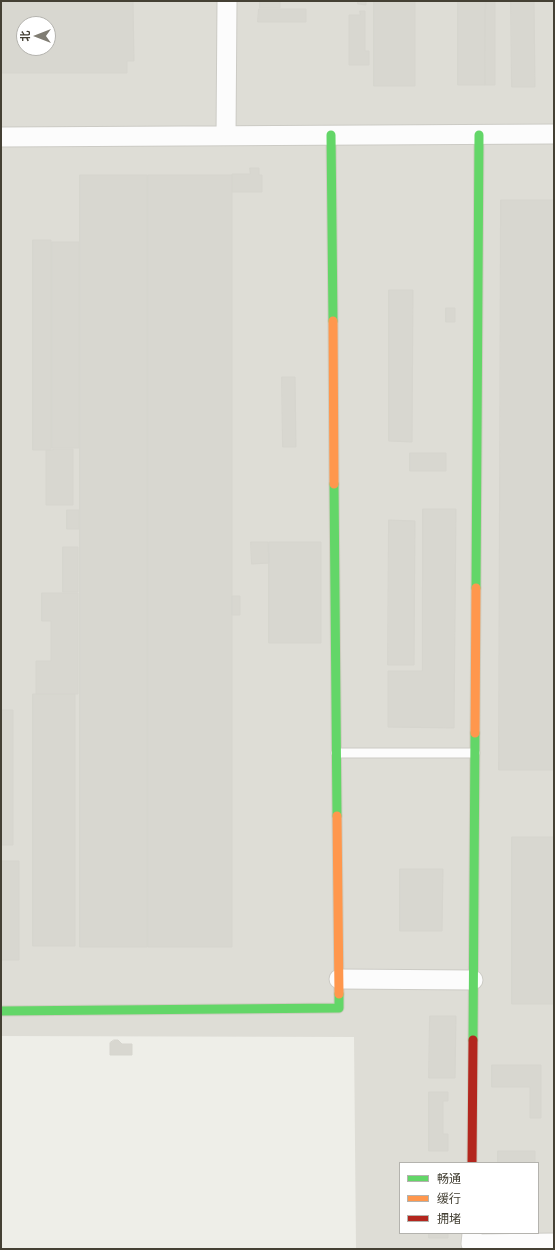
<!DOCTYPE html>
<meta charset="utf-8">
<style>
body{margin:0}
#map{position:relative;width:555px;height:1250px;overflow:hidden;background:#eeeee8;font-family:"Noto Sans","Noto Sans SC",sans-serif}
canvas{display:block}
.frame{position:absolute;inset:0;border:2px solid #444034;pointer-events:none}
.legend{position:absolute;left:399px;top:1162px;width:140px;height:72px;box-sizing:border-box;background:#fff;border:1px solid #b4b3ae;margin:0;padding:5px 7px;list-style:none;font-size:12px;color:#444034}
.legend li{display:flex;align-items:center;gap:8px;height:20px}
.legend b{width:20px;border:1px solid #b4b3ae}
.north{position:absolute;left:16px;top:16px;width:40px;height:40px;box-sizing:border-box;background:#fff;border:1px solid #b4b3ae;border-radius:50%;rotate:270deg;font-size:11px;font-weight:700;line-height:16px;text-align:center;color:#444034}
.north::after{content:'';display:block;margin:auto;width:14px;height:18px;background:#807d73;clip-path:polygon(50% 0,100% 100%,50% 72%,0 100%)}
</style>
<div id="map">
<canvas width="555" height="1250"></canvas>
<div class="frame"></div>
<ul class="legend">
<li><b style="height:5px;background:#63d668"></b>畅通</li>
<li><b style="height:5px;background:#ff974d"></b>缓行</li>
<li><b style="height:5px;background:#b3261e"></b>拥堵</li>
</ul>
<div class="north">北</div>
</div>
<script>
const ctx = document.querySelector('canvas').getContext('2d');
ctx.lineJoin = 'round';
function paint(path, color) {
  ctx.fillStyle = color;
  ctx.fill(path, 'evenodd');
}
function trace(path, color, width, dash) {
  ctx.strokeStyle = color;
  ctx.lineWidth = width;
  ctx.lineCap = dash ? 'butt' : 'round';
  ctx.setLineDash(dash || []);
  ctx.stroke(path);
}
paint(new Path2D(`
 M1 1H554V1249H356L354 1037 1 1036ZM24 24H48V48H24ZM400 1163H538V1233H400Z`), '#deddd6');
const building = new Path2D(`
 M1 1H133L134 61H127V73H1ZM24 24H48V48H24Z
 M260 1H280V8H260Z
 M358 1H366V5L358 4Z
 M374 1H415V86H374Z
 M458 1H485V85H458Z
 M486 1H495V85H485Z
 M511 1H534L535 87H512Z
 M259 9H306V22H258Z
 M360 11H365V51H369V65H349V15H360Z
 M250 168H259V175H262V192H232V174H250Z
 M80 175H147V947H80Z
 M148 175H232V947H148Z
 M501 200H554V770H499Z
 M33 240H51V450H33Z
 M52 242H79V448H52Z
 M389 290H413L412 442 389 441Z
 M446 308H455V322H446Z
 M282 377H295L296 447H283Z
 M53 449H73V505H46V450H53Z
 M410 453H446V471H410Z
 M423 509H456L454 728 388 727V671H422Z
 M67 510H79V529H67Z
 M389 520 415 521 414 665H388Z
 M251 542H268L269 563 252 564Z
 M269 542H321V643H269Z
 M63 547H78V592H63Z
 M42 593H78V694H36V661H51V621H42Z
 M232 596H240V615H232Z
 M33 694H75V946H33Z
 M1 710H13V845H1Z
 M512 837H554V1004H512Z
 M1 861H19V960H1Z
 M400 869H443L442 931H400Z
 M430 1016H456L455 1078H429Z
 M114 1040H118L122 1044H132V1055H110V1043Z
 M492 1065H541V1118H530V1087H492Z
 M429 1092H448V1101H443V1134H448V1151H429Z
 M498 1151H535V1163H498Z
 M429 1233H448V1238H429Z`);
paint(building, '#d8d7d0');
trace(building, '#d6d5ce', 1);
const lane = new Path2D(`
 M336 753H475`);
const street = new Path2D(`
 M226 136 227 1
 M1 137 554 134
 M339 979 473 980
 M472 1233 471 1244 554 1243`);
const fast = new Path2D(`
 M331 135 333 321
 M334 484 337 816
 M476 588 479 135
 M1 1011 339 1008V994
 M473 1040 475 733`);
const slow = new Path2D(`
 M333 321 334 484
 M475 733 476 588
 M337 816 339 994`);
const jam = new Path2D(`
 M472 1163 473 1040`);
trace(lane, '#cccbc5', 11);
trace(street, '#cccbc5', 21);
trace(fast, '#ceccbf', 11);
trace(slow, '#ceccbf', 11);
trace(jam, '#ceccbf', 11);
trace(lane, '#fcfcfc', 9);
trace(street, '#fcfcfc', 19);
trace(fast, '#63d668', 9);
trace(slow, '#ff974d', 9);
trace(jam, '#b3261e', 9);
</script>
